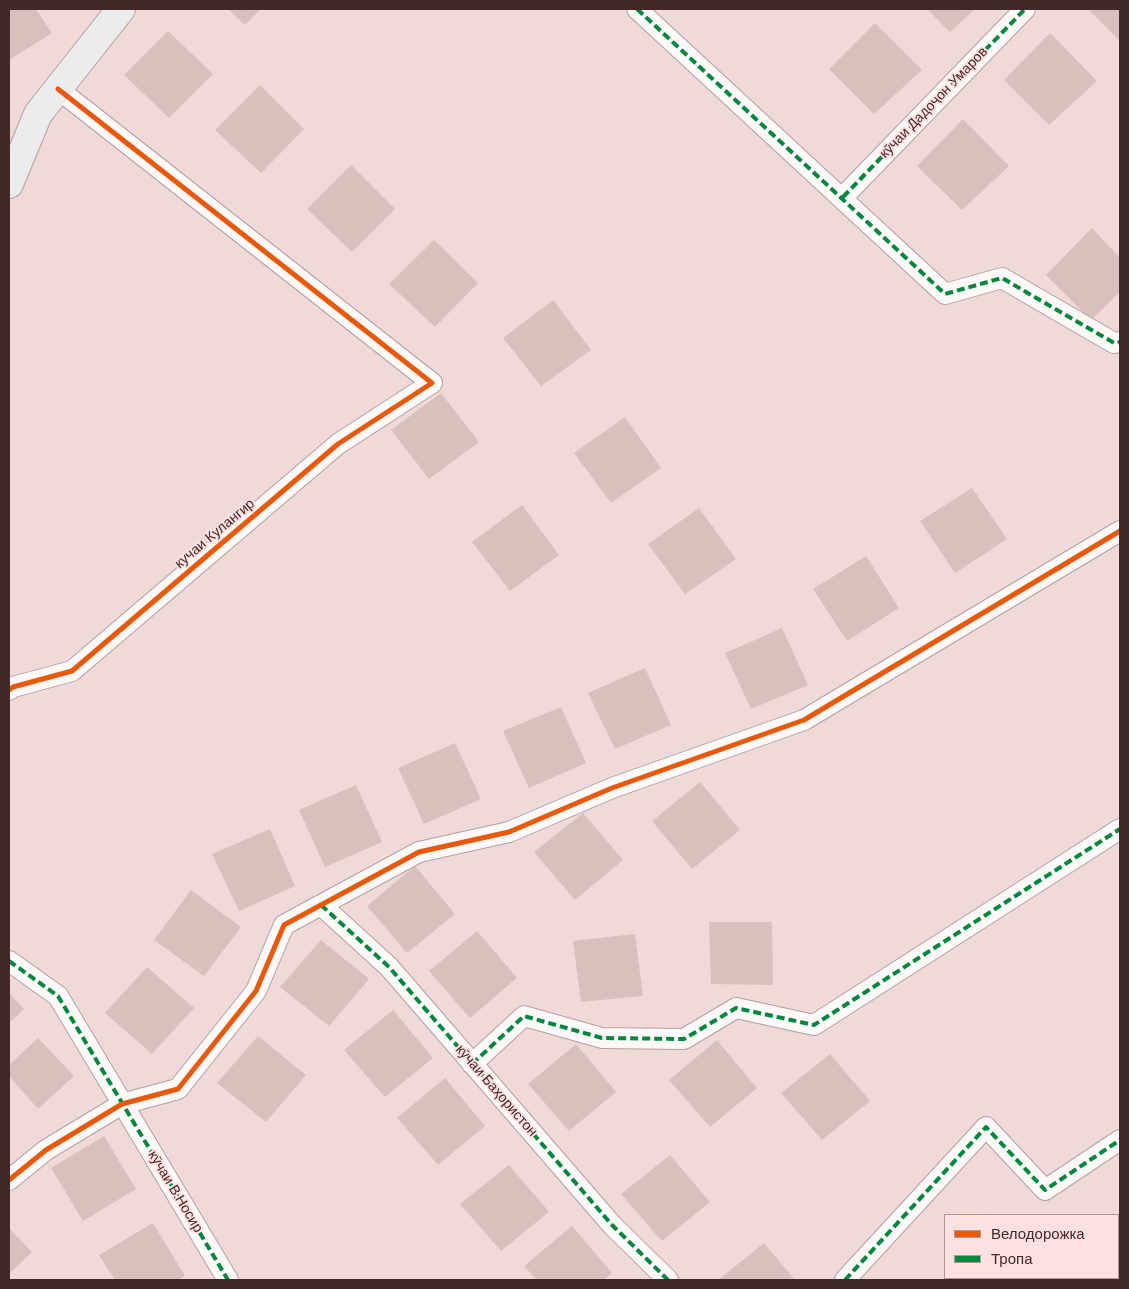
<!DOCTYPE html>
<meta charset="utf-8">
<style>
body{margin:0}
#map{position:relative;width:1129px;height:1289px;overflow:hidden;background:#f0d9d9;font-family:"DM Sans",sans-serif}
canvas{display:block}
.frame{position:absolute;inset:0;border:10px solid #422829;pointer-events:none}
.legend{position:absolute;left:944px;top:1214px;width:175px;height:65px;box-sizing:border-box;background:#fde1e1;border:1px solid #b29797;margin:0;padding:6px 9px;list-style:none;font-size:15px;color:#422829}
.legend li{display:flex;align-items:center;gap:10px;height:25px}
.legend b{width:25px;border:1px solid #b29797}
</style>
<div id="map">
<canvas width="1129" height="1289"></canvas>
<div class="frame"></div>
<ul class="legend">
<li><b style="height:6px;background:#e8590c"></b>Велодорожка</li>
<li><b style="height:6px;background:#00873e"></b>Тропа</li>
</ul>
</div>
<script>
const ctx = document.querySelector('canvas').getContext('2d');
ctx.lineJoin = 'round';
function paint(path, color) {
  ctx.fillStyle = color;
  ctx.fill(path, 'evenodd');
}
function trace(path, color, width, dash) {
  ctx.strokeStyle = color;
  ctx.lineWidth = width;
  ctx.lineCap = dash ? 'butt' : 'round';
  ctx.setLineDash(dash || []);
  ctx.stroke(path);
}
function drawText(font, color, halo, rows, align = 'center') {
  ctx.font = font + ' "DM Sans",sans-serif';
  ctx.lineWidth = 4;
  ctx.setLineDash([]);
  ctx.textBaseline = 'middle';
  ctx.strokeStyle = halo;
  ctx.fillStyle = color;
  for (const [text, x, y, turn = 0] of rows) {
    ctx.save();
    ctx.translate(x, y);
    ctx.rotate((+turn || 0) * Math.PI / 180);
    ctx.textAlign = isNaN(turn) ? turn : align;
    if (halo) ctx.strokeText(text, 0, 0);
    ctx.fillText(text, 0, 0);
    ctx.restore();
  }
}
paint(new Path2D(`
 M9 9H36L52 33 9 60Z
 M228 9H261L245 25Z
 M927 9H975L950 32Z
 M1088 9H1120V41Z
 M875 23 922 70 874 114 829 69Z
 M168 31 213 74 169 118 124 75Z
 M1050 33 1097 81 1049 125 1004 80Z
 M260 85 304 129 261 173 215 130Z
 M963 119 1009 166 962 210 917 166Z
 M351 165 395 209 352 252 307 209Z
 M1092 228 1120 258V292L1091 320 1046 275Z
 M434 240 478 283 435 327 389 284Z
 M553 300 591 350 541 386 503 338Z
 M441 393 479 442 429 479 391 430Z
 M625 417 661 468 611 503 574 453Z
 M972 488 1007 539 955 573 920 521Z
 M522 505 559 555 510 591 472 542Z
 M699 508 736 559 685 594 648 544Z
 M866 556 899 608 847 641 813 589Z
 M782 628 808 685 751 709 725 653Z
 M645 668 671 725 615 749 588 693Z
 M561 707 586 763 529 788 503 731Z
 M455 743 481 799 424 824 398 768Z
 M700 782 740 830 692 869 652 821Z
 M356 785 382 842 325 867 299 810Z
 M583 813 623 860 575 900 534 852Z
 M270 829 295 886 239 911 212 854Z
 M415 866 455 914 407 953 367 906Z
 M191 890 241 927 204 976 154 940Z
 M709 922H772L773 985 711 984Z
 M477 931 517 978 470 1018 429 971Z
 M635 934 643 996 581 1002 573 941Z
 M321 940 369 979 329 1026 280 987Z
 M147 967 194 1008 152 1054 105 1013Z
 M9 993 24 1009 9 1023Z
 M393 1010 433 1058 385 1097 344 1050Z
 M258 1036 306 1075 266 1122 217 1083Z
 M38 1038 74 1076 38 1109 9 1076V1065Z
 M717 1040 757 1088 710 1127 669 1080Z
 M576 1044 616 1092 569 1131 528 1084Z
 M830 1054 870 1101 822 1140 781 1093Z
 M445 1078 485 1126 438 1165 397 1118Z
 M104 1136 136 1189 83 1221 51 1168Z
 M670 1155 710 1202 662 1241 621 1194Z
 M509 1165 549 1212 501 1251 460 1204Z
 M153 1223 185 1276 178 1280H115L99 1255Z
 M572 1226 612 1273 604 1280H537L524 1266Z
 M9 1228 32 1252 9 1274Z
 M764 1243 795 1280H718Z
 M1050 1278H1093L1096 1280H1047Z`), '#d7c1bd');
const street = new Path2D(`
 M637 9 945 294 1002 278 1114 343 1120 342
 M843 197 1025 9
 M9 690 13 687 72 671 338 444 432 383 58 89
 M321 905 389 967 612 1225 668 1280
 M9 961 58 996 228 1280
 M472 1064 524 1016 602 1038 684 1039 736 1008 814 1025 1120 829
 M9 1180 46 1150 122 1104 178 1089 256 991 284 925 419 852 509 832 612 788 804 720 1120 531
 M845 1280 986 1127 1045 1190 1120 1140`);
const secondary = new Path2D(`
 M9 184 38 114 121 9`);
trace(street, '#b49e9e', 22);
trace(secondary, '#b49e9e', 30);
trace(street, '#fdf9f9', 20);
trace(secondary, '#ececec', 28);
trace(new Path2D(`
 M637 9 945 294 1002 278 1114 343 1120 342
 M843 197 1025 9
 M321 905 389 967 612 1225 668 1280
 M9 961 58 996 228 1280
 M472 1064 524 1016 602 1038 684 1039 736 1008 814 1025 1120 829
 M845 1280 986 1127 1045 1190 1120 1140`), '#00873e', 4, [8, 4]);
trace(new Path2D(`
 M9 690 13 687 72 671 338 444 432 383 58 89
 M9 1180 46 1150 122 1104 178 1089 256 991 284 925 419 852 509 832 612 788 804 720 1120 531`), '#e8590c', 5);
drawText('14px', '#422829', '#fde1e1', [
 ["кӯчаи Дадоҷон Умаров",934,103,-46],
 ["кучаи Кулангир",215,534,-40],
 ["кӯчаи Баҳористон",496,1091,49],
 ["кӯчаи В.Носир",175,1192,59]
]);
</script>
